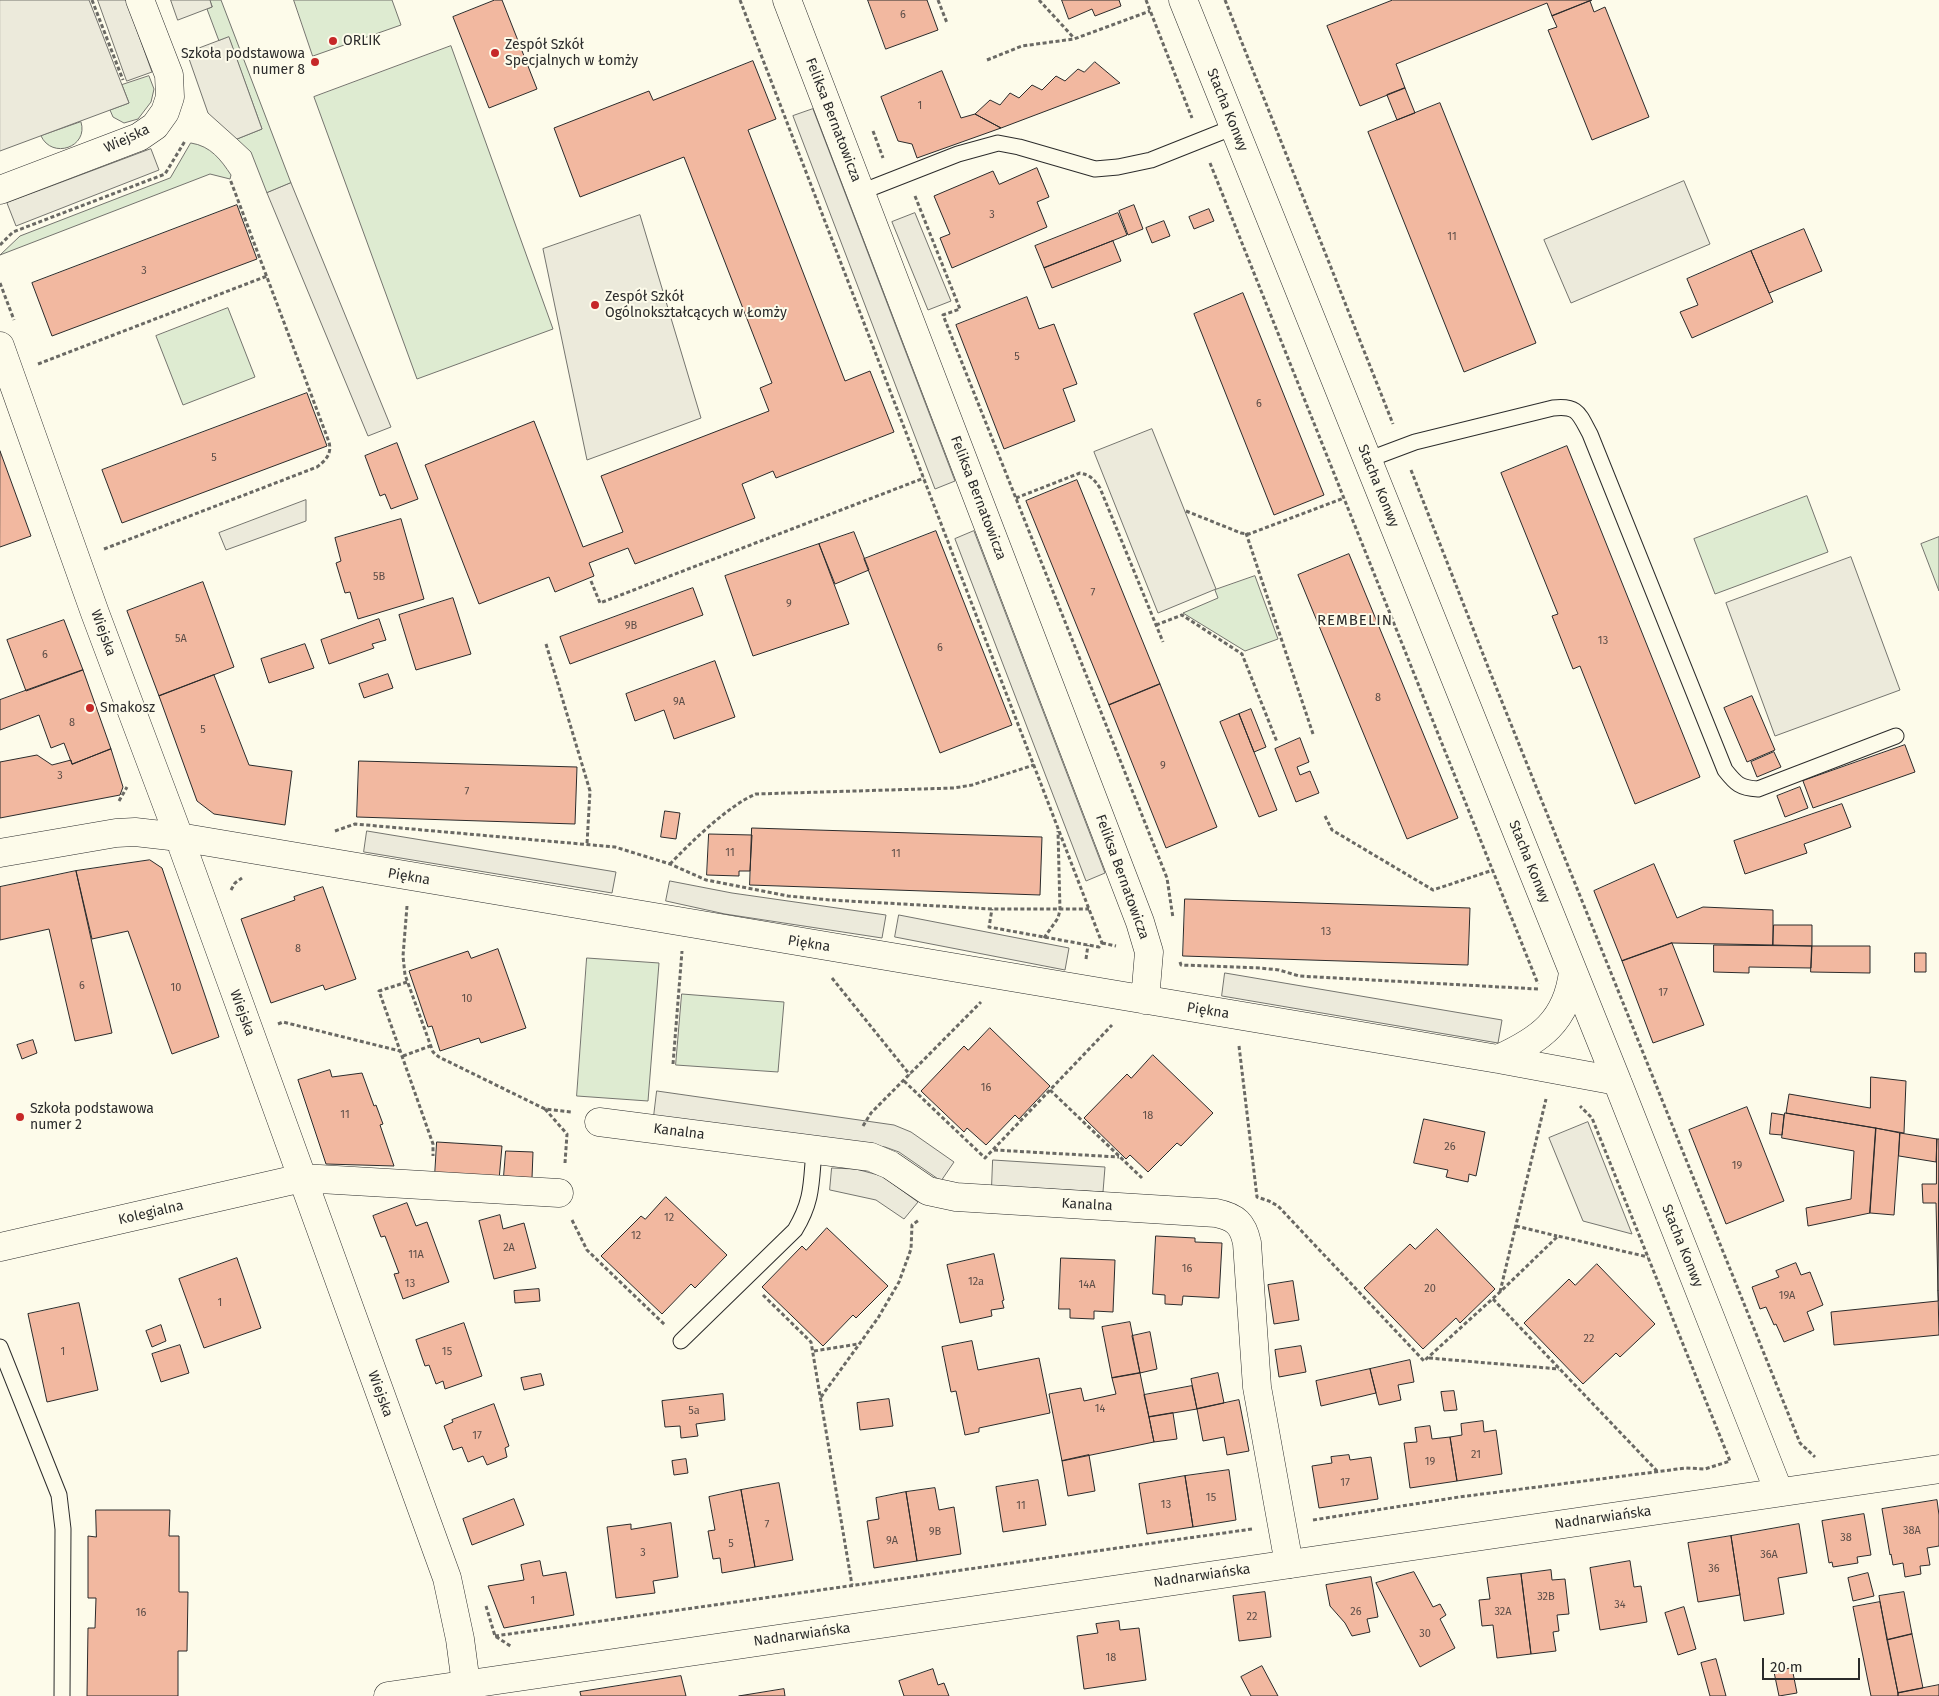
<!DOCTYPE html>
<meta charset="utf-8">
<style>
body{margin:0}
#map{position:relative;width:1939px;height:1696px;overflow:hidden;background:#fdfbea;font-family:"Fira Sans",sans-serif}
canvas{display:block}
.scale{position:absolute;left:1762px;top:1658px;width:98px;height:22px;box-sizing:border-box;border:2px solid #2b2b2b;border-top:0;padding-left:6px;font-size:15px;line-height:18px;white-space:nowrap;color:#2b2b2b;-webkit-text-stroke:4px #fdfbea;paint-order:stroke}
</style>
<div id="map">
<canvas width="1939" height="1696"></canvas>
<div class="scale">20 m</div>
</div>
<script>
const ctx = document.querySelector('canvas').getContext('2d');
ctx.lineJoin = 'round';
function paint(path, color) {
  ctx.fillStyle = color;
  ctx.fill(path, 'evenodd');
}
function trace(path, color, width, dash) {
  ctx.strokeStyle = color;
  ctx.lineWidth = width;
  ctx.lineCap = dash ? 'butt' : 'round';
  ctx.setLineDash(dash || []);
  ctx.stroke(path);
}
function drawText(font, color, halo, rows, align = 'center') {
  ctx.font = font + ' "Fira Sans",sans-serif';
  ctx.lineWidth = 4;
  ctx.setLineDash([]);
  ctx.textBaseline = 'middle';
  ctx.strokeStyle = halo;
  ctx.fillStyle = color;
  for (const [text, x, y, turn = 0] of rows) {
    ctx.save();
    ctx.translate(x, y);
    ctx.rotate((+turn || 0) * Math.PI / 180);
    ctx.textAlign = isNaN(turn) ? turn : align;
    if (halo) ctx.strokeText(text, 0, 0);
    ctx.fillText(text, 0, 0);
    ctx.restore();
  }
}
const green = new Path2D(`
 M210 0H221L291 183 267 193 251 152 237 139 262 129 229 38 219 41 207 9 212 7Z
 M294 0H392L401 25 313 56Z
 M451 46 553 329 417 379 314 97Z
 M149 76 154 89 151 102 138 119 124 123 113 117 110 110 129 103 122 85Z
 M81 122C89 147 52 160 41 136Z
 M191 143C211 146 221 160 231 175L230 179 210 174 0 255 20 236 170 178Z
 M228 308 255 377 183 405 156 336Z
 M1807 496 1828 552 1715 594 1694 539Z
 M1939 537V591L1921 544Z
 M1255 576 1278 639 1245 651 1183 613 1218 598 1215 590Z
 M587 958 659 963 648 1101 577 1096Z
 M682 994 784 1002 778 1072 676 1065Z`);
paint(green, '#deebd1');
trace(green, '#74746e', 1);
const parking = new Path2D(`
 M0 0H89L129 103 0 151Z
 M98 0H126L152 72 127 81Z
 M171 0H210L212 7 178 20Z
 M229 37 262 129 237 139 208 113 187 53Z
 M813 109 955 481 935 489 793 116Z
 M151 149 159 170 16 226 7 203Z
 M1684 181 1710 244 1571 303 1544 240Z
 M291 183 391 427 368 436 267 193Z
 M915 213 951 301 928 310 892 222Z
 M640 215 701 418 587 460 543 249Z
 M1152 429 1216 589 1158 613 1094 452Z
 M306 500V521L226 550 219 533Z
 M974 531 1105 873 1086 881 955 539Z
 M1851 557 1900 690 1775 736 1726 603Z
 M367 831 616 872 612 893 364 852Z
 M670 881 732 893 886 915 882 938 725 914 666 901Z
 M899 915 1069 948 1065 970 895 937Z
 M1225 973 1502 1020 1498 1043 1222 996Z
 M657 1091 894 1125 911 1132 954 1162 941 1181 899 1152 885 1147 654 1116Z
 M1588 1122 1632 1234 1583 1221 1549 1138Z
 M993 1160 1105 1167 1103 1192 992 1186Z
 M832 1168 856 1169 882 1176 918 1202 904 1219 876 1200 830 1190Z`);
paint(parking, '#eceadb');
trace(parking, '#74746e', 1);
const building = new Path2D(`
 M495 0H502L537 89 489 108 453 17Z
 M868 0H927L938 30 886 49Z
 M1062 0H1119L1121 6 1095 16 1092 9 1069 19Z
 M1393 0H1592L1552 16 1547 3 1396 64 1405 88 1360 106 1327 26Z
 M1590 1 1594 12 1605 7 1649 117 1592 140 1548 30 1557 27 1552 16Z
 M753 61 776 119 748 130 845 381 870 371 894 432 776 478 773 471 742 484 755 518 635 564 628 548 589 563 594 576 555 592 549 577 479 604 425 465 534 421 583 547 623 532 601 476 769 411 760 388 772 383 684 157 580 197 554 128 649 91 653 100Z
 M1095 62 1120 83 1001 128 975 114 990 100 1000 105 1010 93 1019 98 1032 85 1042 90 1056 76 1065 81 1078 69 1084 72Z
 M942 71 961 118 975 114 1001 128 917 158 912 144 898 141 881 97Z
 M1405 88 1415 113 1397 120 1387 95Z
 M1440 103 1536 343 1464 372 1368 132Z
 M1037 168 1049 197 1037 202 1047 227 952 268 940 238 950 234 934 196 993 171 999 184Z
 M237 205 257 259 52 336 32 283Z
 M1134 205 1143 229 1128 235 1119 211Z
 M1209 209 1214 221 1194 229 1189 217Z
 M1118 213 1127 235 1044 268 1035 246Z
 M1164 221 1170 236 1152 243 1146 228Z
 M1804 229 1822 271 1769 293 1751 251Z
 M1113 241 1121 261 1052 288 1044 268Z
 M1751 251 1773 302 1692 338 1680 312 1698 305 1687 279Z
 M1243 293 1324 495 1274 515 1194 314Z
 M1027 297 1039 329 1054 324 1077 384 1063 389 1075 421 1004 449 956 325Z
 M307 393 327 446 122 523 102 470Z
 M397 443 418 499 391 509 385 494 380 496 365 456Z
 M1567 446 1700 777 1635 804 1580 666 1573 669 1552 616 1558 614 1501 473Z
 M0 451 31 536 0 547Z
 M1077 480 1160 684 1109 705 1026 501Z
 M401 519 424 599 358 619 350 592 345 593 336 563 341 561 335 538Z
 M936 531 1012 725 940 753 864 559Z
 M854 532 869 570 835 584 819 544Z
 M819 544 849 624 753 656 725 576Z
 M1349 554 1458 818 1407 839 1298 575Z
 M203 582 234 667 159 696 127 611Z
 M693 588 703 615 570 664 560 637Z
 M453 598 471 654 416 670 399 615Z
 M379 619 386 640 372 644 374 648 329 664 321 640Z
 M64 620 83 670 26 691 7 640Z
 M305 644 314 668 269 683 261 659Z
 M715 661 735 717 674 739 664 710 635 721 626 694Z
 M83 670 111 749 72 764 64 743 51 748 39 715 0 730V700Z
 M388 674 393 688 364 698 359 684Z
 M214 675 249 765 292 771 285 825 214 814 197 801 159 696Z
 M1160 684 1217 827 1166 848 1109 705Z
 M1752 696 1775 750 1747 762 1724 708Z
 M1251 709 1266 747 1254 752 1239 714Z
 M1239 714 1277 810 1259 817 1220 722Z
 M1300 738 1309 762 1297 767 1300 775 1310 771 1319 793 1296 802 1275 749Z
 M1905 745 1915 772 1813 808 1803 781Z
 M111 749 123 787 120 795 0 818V762L37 755 52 765 71 760 72 764Z
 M1774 752 1781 767 1757 777 1751 762Z
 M359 761 577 767 575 824 357 817Z
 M1800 787 1808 808 1785 817 1777 796Z
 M1842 804 1851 827 1804 844 1807 853 1745 874 1734 841Z
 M665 811 680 813 676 839 661 837Z
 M752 828 1042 837 1040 895 750 885Z
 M709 834 752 835 750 871H739V876L707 875Z
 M150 860 162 868 219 1037 172 1054 128 931 92 939 76 871Z
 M1654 864 1677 918 1703 907 1773 910V945L1672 943 1622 961 1594 891Z
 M76 871 112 1033 75 1041 49 929 0 940V887Z
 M323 887 356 979 325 990 323 985 271 1003 241 919 295 900 294 897Z
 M1185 899 1470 908 1468 965 1183 956Z
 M1774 925H1812V946L1773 945Z
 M1672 943 1704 1025 1653 1043 1622 961Z
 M1714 945 1812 946 1811 968 1749 967V973L1714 972Z
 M1812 946H1870V973L1811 972Z
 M498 949 526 1028 481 1043 479 1038 440 1051 432 1026 428 1027 409 971 468 951 471 958Z
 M1915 953H1926V972H1915Z
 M990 1028 1050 1086 1019 1119 1015 1115 986 1145 967 1128 964 1132 921 1091 964 1046 968 1050Z
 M33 1040 37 1053 22 1059 17 1045Z
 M1153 1055 1213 1113 1181 1146 1177 1143 1148 1172 1130 1155 1126 1159 1084 1118 1127 1074 1131 1078Z
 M330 1070 332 1077 362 1073 374 1106 376 1105 383 1124 380 1125 394 1166 326 1164 298 1080Z
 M1871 1077 1906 1081 1904 1133 1786 1113 1789 1094 1870 1108Z
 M1747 1107 1784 1201 1726 1224 1689 1130Z
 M1772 1113 1784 1115 1782 1135 1770 1134Z
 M1785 1113 1876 1128 1870 1213 1808 1226 1806 1208 1851 1199 1854 1151 1782 1138Z
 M1424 1119 1485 1132 1476 1176 1469 1174 1468 1182 1446 1177 1448 1170 1414 1163Z
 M1876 1128 1900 1133 1894 1215 1870 1213Z
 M1900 1133 1937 1139 1936 1162 1899 1156Z
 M1937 1139H1939L1938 1291 1936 1203H1923L1922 1184H1936Z
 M437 1142 502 1146 499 1180 435 1176Z
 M506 1151 533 1152 532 1178 504 1176Z
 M666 1197 727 1255 695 1288 691 1284 662 1314 601 1256 641 1216 645 1219Z
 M407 1203 416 1226 427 1222 449 1282 403 1299 394 1274 399 1273 385 1236 381 1237 373 1216Z
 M500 1215 503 1229 524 1223 536 1268 494 1279 479 1221Z
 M827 1228 888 1286 856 1318 853 1315 823 1346 762 1287 802 1246 806 1250Z
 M1437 1229 1495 1289 1460 1323 1456 1318 1423 1349 1364 1288 1410 1244 1415 1249Z
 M1156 1236 1195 1238V1242L1222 1243 1219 1298 1183 1296 1182 1305 1165 1304V1295L1153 1294Z
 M994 1254 1004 1300 1002 1301 1004 1308 991 1310 992 1316 960 1323 947 1265Z
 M237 1258 261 1328 204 1348 179 1279Z
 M1061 1258 1115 1260 1113 1312 1094 1311V1319L1070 1318V1309H1059Z
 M1796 1263 1801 1275 1810 1272 1823 1305 1807 1312 1814 1330 1784 1342 1776 1324 1774 1325 1766 1307 1760 1309 1752 1287 1779 1277 1776 1271Z
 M1597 1264 1655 1324 1620 1357 1616 1353 1583 1384 1524 1323 1569 1279 1575 1285Z
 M1293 1281 1299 1320 1274 1324 1268 1285Z
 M539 1289 540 1301 515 1303 514 1291Z
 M1938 1291 1939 1335 1834 1345 1831 1312 1938 1301Z
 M79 1303 98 1390 47 1402 28 1314Z
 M1130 1322 1140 1373 1112 1378 1102 1327Z
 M464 1323 482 1376 445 1389 443 1381 436 1384 429 1365 425 1366 416 1340Z
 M161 1325 166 1341 152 1347 146 1331Z
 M1150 1332 1157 1369 1140 1373 1132 1336Z
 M972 1341 978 1370 1039 1358 1050 1413 979 1428V1432L965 1435 956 1391 951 1392 942 1347Z
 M180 1345 189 1373 161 1382 152 1354Z
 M1301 1346 1306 1372 1279 1377 1275 1350Z
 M1410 1360 1414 1382 1398 1385 1401 1400 1379 1405 1370 1369Z
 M1370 1369 1376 1393 1321 1406 1316 1381Z
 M1140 1373 1154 1442 1062 1461 1049 1394 1081 1388 1084 1401 1116 1394 1112 1378Z
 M1218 1373 1224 1403 1197 1409 1191 1379Z
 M541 1374 544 1385 524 1390 521 1378Z
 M1192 1386 1197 1409 1149 1417 1144 1395Z
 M1454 1391 1457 1410 1444 1411 1441 1392Z
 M723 1394 725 1420 696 1424 698 1436 681 1438 680 1426 665 1427 662 1401Z
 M889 1399 893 1426 860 1430 857 1403Z
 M1239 1400 1249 1451 1227 1455 1224 1437 1203 1441 1197 1409Z
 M494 1404 509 1446 505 1448 507 1457 487 1465 483 1456 468 1462 462 1447 453 1450 444 1426 453 1422 452 1420Z
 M1173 1413 1177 1439 1154 1442 1149 1417Z
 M1483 1421 1484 1432 1496 1430 1502 1474 1457 1481 1450 1437 1462 1435 1461 1424Z
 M1430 1426 1432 1439 1450 1437 1457 1481 1410 1488 1404 1443 1417 1442 1415 1428Z
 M1089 1455 1095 1491 1068 1496 1062 1461Z
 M1349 1455 1350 1460 1371 1457 1378 1499 1319 1508 1312 1466 1332 1463 1331 1457Z
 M686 1459 688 1473 674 1475 672 1461Z
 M1229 1470 1236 1520 1193 1527 1185 1476Z
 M1185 1476 1193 1527 1147 1534 1139 1484Z
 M1038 1480 1046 1525 1003 1532 996 1487Z
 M779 1483 793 1560 755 1567 741 1490Z
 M935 1488 939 1510 954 1507 961 1554 917 1561 906 1492Z
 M741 1490 755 1567 722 1573 720 1558 713 1559 708 1531 715 1530 709 1497Z
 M906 1492 917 1561 874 1568 867 1521 879 1519 876 1498Z
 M514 1499 524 1525 472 1545 463 1519Z
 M1937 1500 1939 1515V1546L1927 1548 1930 1565 1920 1566 1921 1574 1905 1577 1903 1563 1893 1565 1891 1554 1890 1555 1882 1509Z
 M96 1510H170L169 1536H179V1592H188L187 1651H178V1696H87L88 1628H95L96 1598H88V1536L96 1537Z
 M1864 1514 1871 1555 1857 1557 1858 1563 1833 1567 1832 1562 1829 1563 1822 1521Z
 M671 1523 678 1577 653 1581 655 1593 616 1598 607 1527 631 1524V1529Z
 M1799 1524 1807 1573 1778 1578 1784 1614 1744 1621 1731 1536Z
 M1731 1536 1740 1595 1698 1602 1688 1543Z
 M540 1561 543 1576 566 1572 574 1615 504 1628 488 1586 524 1580 521 1565Z
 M1630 1561 1634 1587 1641 1586 1647 1622 1600 1630 1590 1568Z
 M1551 1570 1552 1580 1565 1579 1569 1614 1557 1615 1559 1631 1553 1632 1556 1651 1531 1654 1521 1574Z
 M1414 1572 1433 1607 1440 1604 1446 1615 1440 1619 1455 1648 1420 1667 1376 1583Z
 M1868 1573 1874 1596 1853 1601 1848 1578Z
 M1521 1574 1531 1654 1497 1658 1493 1625 1482 1626 1479 1600 1490 1599 1487 1578Z
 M1371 1577 1378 1617 1367 1619 1370 1632 1352 1636 1345 1623 1330 1606 1326 1585Z
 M1265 1592 1271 1637 1239 1641 1233 1596Z
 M1904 1592 1912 1634 1887 1640 1879 1596Z
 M1880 1602 1898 1693V1696H1871L1853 1607Z
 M1684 1607 1696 1649 1678 1655 1665 1613Z
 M1119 1621 1120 1630 1139 1628 1146 1680 1084 1689 1077 1636 1098 1633 1096 1624Z
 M1912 1634 1923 1688 1898 1693 1887 1640Z
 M1716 1659 1726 1696H1710L1701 1663Z
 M1262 1666 1278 1696H1251L1241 1677Z
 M1792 1668 1797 1693 1779 1696 1774 1672Z
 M933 1669 938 1685 944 1683 949 1696H904L899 1681Z
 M681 1676 686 1696H581L580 1692Z
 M1939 1685V1696H1898V1693Z
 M784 1689 785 1696H739Z`);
paint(building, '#f2b8a0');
trace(building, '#2b2b2b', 1);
const lane = new Path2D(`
 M861 192 958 154 998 143 1019 147 1095 169 1118 167 1151 160 1234 127
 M1367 460 1415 442 1553 408C1578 405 1579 414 1590 434L1725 770C1736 784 1740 788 1758 789L1896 736
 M681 1341 795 1230C813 1200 811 1183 814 1150
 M0 1347 59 1495 63 1529 62 1696`);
const street = new Path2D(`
 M787 0 1140 922 1149 952 1145 1000
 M1183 0 1617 1081 1779 1492
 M0 190 139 137 155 126 165 112 170 97 169 75 140 0
 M0 346 95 613 179 837 447 1578 460 1639 466 1684
 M0 853 116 833 135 832 179 837 1498 1059 1617 1081
 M1498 1059C1540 1040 1567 1021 1573 972
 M599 1122 871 1157 890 1165 928 1191 956 1197 1216 1213C1236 1217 1243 1224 1247 1243L1257 1387 1289 1564
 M0 1247 302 1178 559 1193`);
const secondary = new Path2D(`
 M388 1696 1939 1469`);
trace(lane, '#2b2b2b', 17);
trace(street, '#2b2b2b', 29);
trace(secondary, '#2b2b2b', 29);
trace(new Path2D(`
 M92 0 123 80
 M740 0 1102 943 1099 947 989 927 992 909
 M938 0 947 23
 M1039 0 1074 38
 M1146 0 1192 118
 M1225 0 1393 424
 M987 60 1022 46 1074 39 1150 11
 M873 131 883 158
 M1210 163 1538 984
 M915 196 960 309 943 315 1167 878 1173 918
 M0 245 13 232 165 174 185 141
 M0 283 14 320
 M38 364 267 276
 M1411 470 1490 672 1800 1443 1815 1457
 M1016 498 1080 473C1090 475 1094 479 1100 488L1163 642
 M1186 511 1241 533 1249 534 1344 498
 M1246 533 1313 734
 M104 549 317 467C326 460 332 454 329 442L230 179
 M591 581 600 603 924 478
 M1156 625 1182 615 1242 654 1277 742
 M546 644 590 791 587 844
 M119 801 127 787
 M1325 816 1332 830 1433 890 1493 870
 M335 831 355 824 615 847 670 864 706 880 788 896 830 900 992 909H1089
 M670 864C691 842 729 805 756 794L954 788 972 785 1034 765
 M231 890 235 883 242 878
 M407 906 403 956 405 975 433 1052 439 1057 545 1109 571 1112
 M1044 938 1058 918 1060 910 1058 831
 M1102 943 1116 946
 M1086 959 1088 945
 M1180 962 1181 965 1260 968 1279 970 1299 976 1538 989
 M832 978 910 1075
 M407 982 379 991 433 1144V1156
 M278 1024 283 1022 400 1051
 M1239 1046 1257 1197 1269 1201 1278 1206 1424 1361 1500 1292 1558 1236 1648 1257
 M403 1056 430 1046
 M673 1064 682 951
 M904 1081 985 1158 1112 1025
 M1050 1090 1142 1178
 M545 1109 567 1134 565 1163
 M863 1126 871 1113 981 1002
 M994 1150 1119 1157
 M572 1220 587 1250 665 1325
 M1516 1226 1557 1236
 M1500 1292 1546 1099
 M763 1295 811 1342 852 1585
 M1493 1299 1657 1471
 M814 1351 858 1344
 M1429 1358 1559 1369
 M821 1397 878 1318 899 1282 911 1249 912 1225 919 1220
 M1313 1520 1459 1497 1686 1468 1705 1469 1730 1461 1592 1118 1580 1106
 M486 1606 495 1636 512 1647
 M495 1636 1252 1529`), '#6a6964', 3, [4, 2.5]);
trace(lane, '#fdfbea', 15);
trace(street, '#fdfbea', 28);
trace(secondary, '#fdfbea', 28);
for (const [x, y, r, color] of [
 [333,41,5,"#c62828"],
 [495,53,5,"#c62828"],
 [315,62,5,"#c62828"],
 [595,305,5,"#c62828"],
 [90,708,5,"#c62828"],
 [20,1117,5,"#c62828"]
]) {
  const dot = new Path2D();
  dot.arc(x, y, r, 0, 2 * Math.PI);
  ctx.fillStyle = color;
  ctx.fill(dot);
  trace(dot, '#fdfbea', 2);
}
drawText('11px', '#5d4e48', null, [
 ["6",903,15],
 ["1",920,106],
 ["3",992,215],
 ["11",1452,237],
 ["3",144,271],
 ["5",1017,357],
 ["6",1259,404],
 ["5",214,458],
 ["5B",379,577],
 ["7",1093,593],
 ["9",789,604],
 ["9B",631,626],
 ["5A",181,639],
 ["13",1603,641],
 ["6",940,648],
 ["6",45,655],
 ["8",1378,698],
 ["9A",679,702],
 ["8",72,723],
 ["5",203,730],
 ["9",1163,766],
 ["3",60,776],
 ["7",467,792],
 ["11",730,853],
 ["11",896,854],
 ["13",1326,932],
 ["8",298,949],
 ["6",82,986],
 ["10",176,988],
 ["17",1663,993],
 ["10",467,999],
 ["16",986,1088],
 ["11",345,1115],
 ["18",1148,1116],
 ["26",1450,1147],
 ["19",1737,1166],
 ["12",669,1218],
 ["12",636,1236],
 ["2A",509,1248],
 ["11A",416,1255],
 ["16",1187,1269],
 ["12a",976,1282],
 ["13",410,1284],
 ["14A",1087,1285],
 ["20",1430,1289],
 ["19A",1787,1296],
 ["1",220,1303],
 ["22",1589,1339],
 ["1",63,1352],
 ["15",447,1352],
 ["14",1100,1409],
 ["5a",694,1411],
 ["17",477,1436],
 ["21",1476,1455],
 ["19",1430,1462],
 ["17",1345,1483],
 ["15",1211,1498],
 ["13",1166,1505],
 ["11",1021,1506],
 ["7",767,1525],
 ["38A",1912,1531],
 ["9B",935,1532],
 ["38",1846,1538],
 ["9A",892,1541],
 ["5",731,1544],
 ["3",643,1553],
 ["36A",1769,1555],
 ["36",1714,1569],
 ["32B",1546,1597],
 ["1",533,1601],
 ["34",1620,1605],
 ["26",1356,1612],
 ["32A",1503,1612],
 ["16",141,1613],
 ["22",1252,1617],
 ["30",1425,1634],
 ["18",1111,1658]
]);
drawText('14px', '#2b2b2b', '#fdfbea', [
 ["ORLIK",343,41],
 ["Zespół Szkół",505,45],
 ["Specjalnych w Łomży",505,61],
 ["Szkoła podstawowa",305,54,"right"],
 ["numer 8",305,70,"right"],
 ["Zespół Szkół",605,297],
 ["Ogólnokształcących w Łomży",605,313],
 ["Smakosz",100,708],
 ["Szkoła podstawowa",30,1109],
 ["numer 2",30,1125]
], 'left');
drawText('14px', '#2b2b2b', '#fdfbea', [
 ["Stacha Konwy",1227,110,68],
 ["Feliksa Bernatowicza",833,120,69],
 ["Wiejska",127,139,-25],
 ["Stacha Konwy",1378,486,68],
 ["Feliksa Bernatowicza",978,498,69],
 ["Wiejska",103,633,70],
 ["Stacha Konwy",1529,862,68],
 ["Piękna",409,877,10],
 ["Feliksa Bernatowicza",1122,877,70],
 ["Piękna",809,944,9],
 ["Piękna",1208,1011,9],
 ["Wiejska",242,1013,70],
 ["Kanalna",679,1132,7],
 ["Kanalna",1087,1205,3],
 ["Kolegialna",151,1213,-13],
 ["Stacha Konwy",1682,1246,68],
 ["Wiejska",380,1394,70],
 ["Nadnarwiańska",1603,1518,-8],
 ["Nadnarwiańska",1202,1576,-8],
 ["Nadnarwiańska",802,1635,-8]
]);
ctx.letterSpacing = '1px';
drawText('15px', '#2b2b2b', '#fdfbea', [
 ["REMBELIN",1355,621]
]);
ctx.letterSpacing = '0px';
</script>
